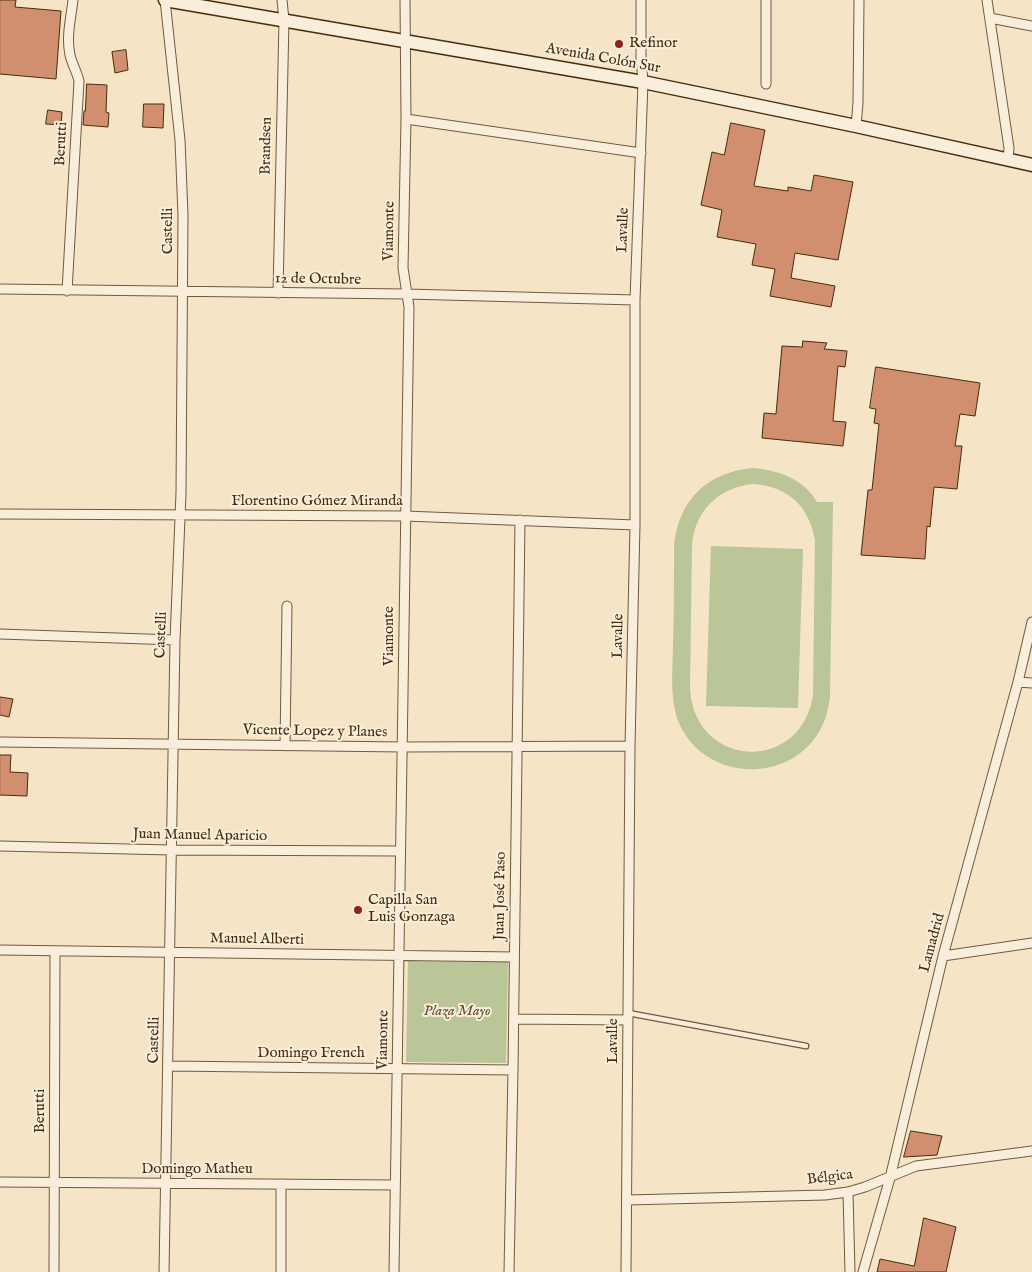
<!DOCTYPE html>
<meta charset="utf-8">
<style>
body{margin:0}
canvas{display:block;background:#f6e4c7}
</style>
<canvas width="1032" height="1272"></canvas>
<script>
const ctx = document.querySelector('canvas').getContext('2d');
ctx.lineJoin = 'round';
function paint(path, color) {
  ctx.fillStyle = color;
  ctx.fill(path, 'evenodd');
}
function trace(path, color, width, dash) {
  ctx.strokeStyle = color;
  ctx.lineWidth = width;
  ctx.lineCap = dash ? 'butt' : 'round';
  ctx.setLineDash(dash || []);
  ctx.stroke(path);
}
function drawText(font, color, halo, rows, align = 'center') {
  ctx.font = font + ' "IM FELL English",serif';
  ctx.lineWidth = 4;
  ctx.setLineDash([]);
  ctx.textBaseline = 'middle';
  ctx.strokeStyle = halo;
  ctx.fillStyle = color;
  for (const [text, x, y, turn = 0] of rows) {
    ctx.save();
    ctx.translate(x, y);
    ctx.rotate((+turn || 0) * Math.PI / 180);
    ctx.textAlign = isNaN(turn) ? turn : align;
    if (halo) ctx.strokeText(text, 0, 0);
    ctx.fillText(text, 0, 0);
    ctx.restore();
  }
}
paint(new Path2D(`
 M753 468C778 470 804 479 817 502H833L830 697C828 713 823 729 812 742 775 785 702 776 679 723 669 698 673 669 673 644 674 611 674 578 674 545 679 499 708 472 753 468ZM752 484C788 486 809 506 815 540L813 695C801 774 695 769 690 689L692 545C695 511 718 488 752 484Z
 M711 546 803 549 798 708 706 706Z
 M408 961 508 962 506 1063 406 1062Z`), '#bac598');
const building = new Path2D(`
 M0 0H16L15 7 61 11 56 79 0 74Z
 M126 50 128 70 115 73 112 52Z
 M87 84 107 85 106 112 109 113 108 127 83 125 84 111H85Z
 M144 104H164L163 128 143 127Z
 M48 110 62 112 61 125 46 124Z
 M731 123 765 130 754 186 788 191V187L811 191 814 175 853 182 838 260 795 253 791 278 835 286 831 307 770 296 775 269 752 265 756 244 717 237 722 210 701 205 712 152 724 155Z
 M803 341 827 343 824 349 847 351 845 367 838 366 833 421 846 422 843 446 762 438 764 413 776 414 782 346 802 347Z
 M876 367 980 383 975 416 960 414 955 446H962L957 489 934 487 930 527 927 526 925 559 861 555 868 490H872L879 424 874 423 876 409 870 408Z
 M0 697 13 699 9 717 0 715Z
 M0 755H11L10 772 28 773 27 796 0 795Z
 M911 1131 942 1136 937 1155 904 1157Z
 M924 1218 956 1227 946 1272H877L880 1259 914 1266Z`);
paint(building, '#d28f70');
trace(building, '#462c0d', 1);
const lane = new Path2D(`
 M628 1013 806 1046`);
const street = new Path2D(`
 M987 0 1009 148 1008 160
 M990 18 1032 26
 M766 84V0
 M406 119 641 153
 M856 126 858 103 859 0
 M0 289 406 294 635 300
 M67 291 79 81C77 72 72 64 70 55 66 37 71 18 73 0
 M278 293 284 20 282 0
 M0 514 405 516 635 525
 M0 634 175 640
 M1018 682 1032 683
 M0 742 403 747 630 746
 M285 746 287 606
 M0 846 171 850 400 851
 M0 950 514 957
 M943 956 1032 943
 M514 1019 628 1020
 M169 1066 513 1070
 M0 1182 395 1185
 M848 1192 850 1272
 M627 1200 825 1195 848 1192 865 1187 916 1166 1032 1151
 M54 1272 55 951
 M164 1272 175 640 181 493 183 215 180 140 165 0
 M281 1272V1184
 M394 1272 409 307 403 268 406 119 405 0
 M509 1272 513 1070 520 520
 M626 1272 630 746 635 525V300L643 82 641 58V0
 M863 1272 890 1178 943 956 1018 682 1032 622`);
const secondary = new Path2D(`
 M165 0 643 82 856 126 1032 165`);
trace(lane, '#725a3c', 7);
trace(street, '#725a3c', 11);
trace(secondary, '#462c0d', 15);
trace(lane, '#f9eddb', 4.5);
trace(street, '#f9eddb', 9);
trace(secondary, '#f9eddb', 12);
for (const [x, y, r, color] of [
 [619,44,5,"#8f2418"],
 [358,910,5,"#8f2418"]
]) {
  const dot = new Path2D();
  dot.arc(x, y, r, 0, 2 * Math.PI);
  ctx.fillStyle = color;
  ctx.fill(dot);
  trace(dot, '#f9eddb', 2);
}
drawText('15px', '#462c0d', '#f9eddb', [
 ["Refinor",629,44],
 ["Capilla San",368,901],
 ["Luis Gonzaga",368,918]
], 'left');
drawText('15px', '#462c0d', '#f9eddb', [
 ["Avenida Colón Sur",603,59,10],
 ["Berutti",62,144,-87],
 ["Brandsen",267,146,-89],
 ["Lavalle",624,230,-88],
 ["Castelli",169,231,-90],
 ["Viamonte",390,231,-89],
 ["12 de Octubre",318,280,1],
 ["Florentino Gómez Miranda",317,502],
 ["Castelli",162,635,-88],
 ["Viamonte",390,636,-90],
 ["Lavalle",619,636,-89],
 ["Vicente Lopez y Planes",315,732,1],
 ["Juan Manuel Aparicio",200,836,1],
 ["Juan José Paso",501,896,-89],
 ["Manuel Alberti",257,940,1],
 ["Lamadrid",933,943,-75],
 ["Castelli",155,1040,-89],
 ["Viamonte",384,1040,-89],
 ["Lavalle",614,1041,-90],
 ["Domingo French",311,1054],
 ["Berutti",41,1111,-90],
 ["Domingo Matheu",197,1170],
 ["Bélgica",830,1178,-7]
]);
drawText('italic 15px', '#635230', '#f9eddb', [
 ["Plaza Mayo",457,1012]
]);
</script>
